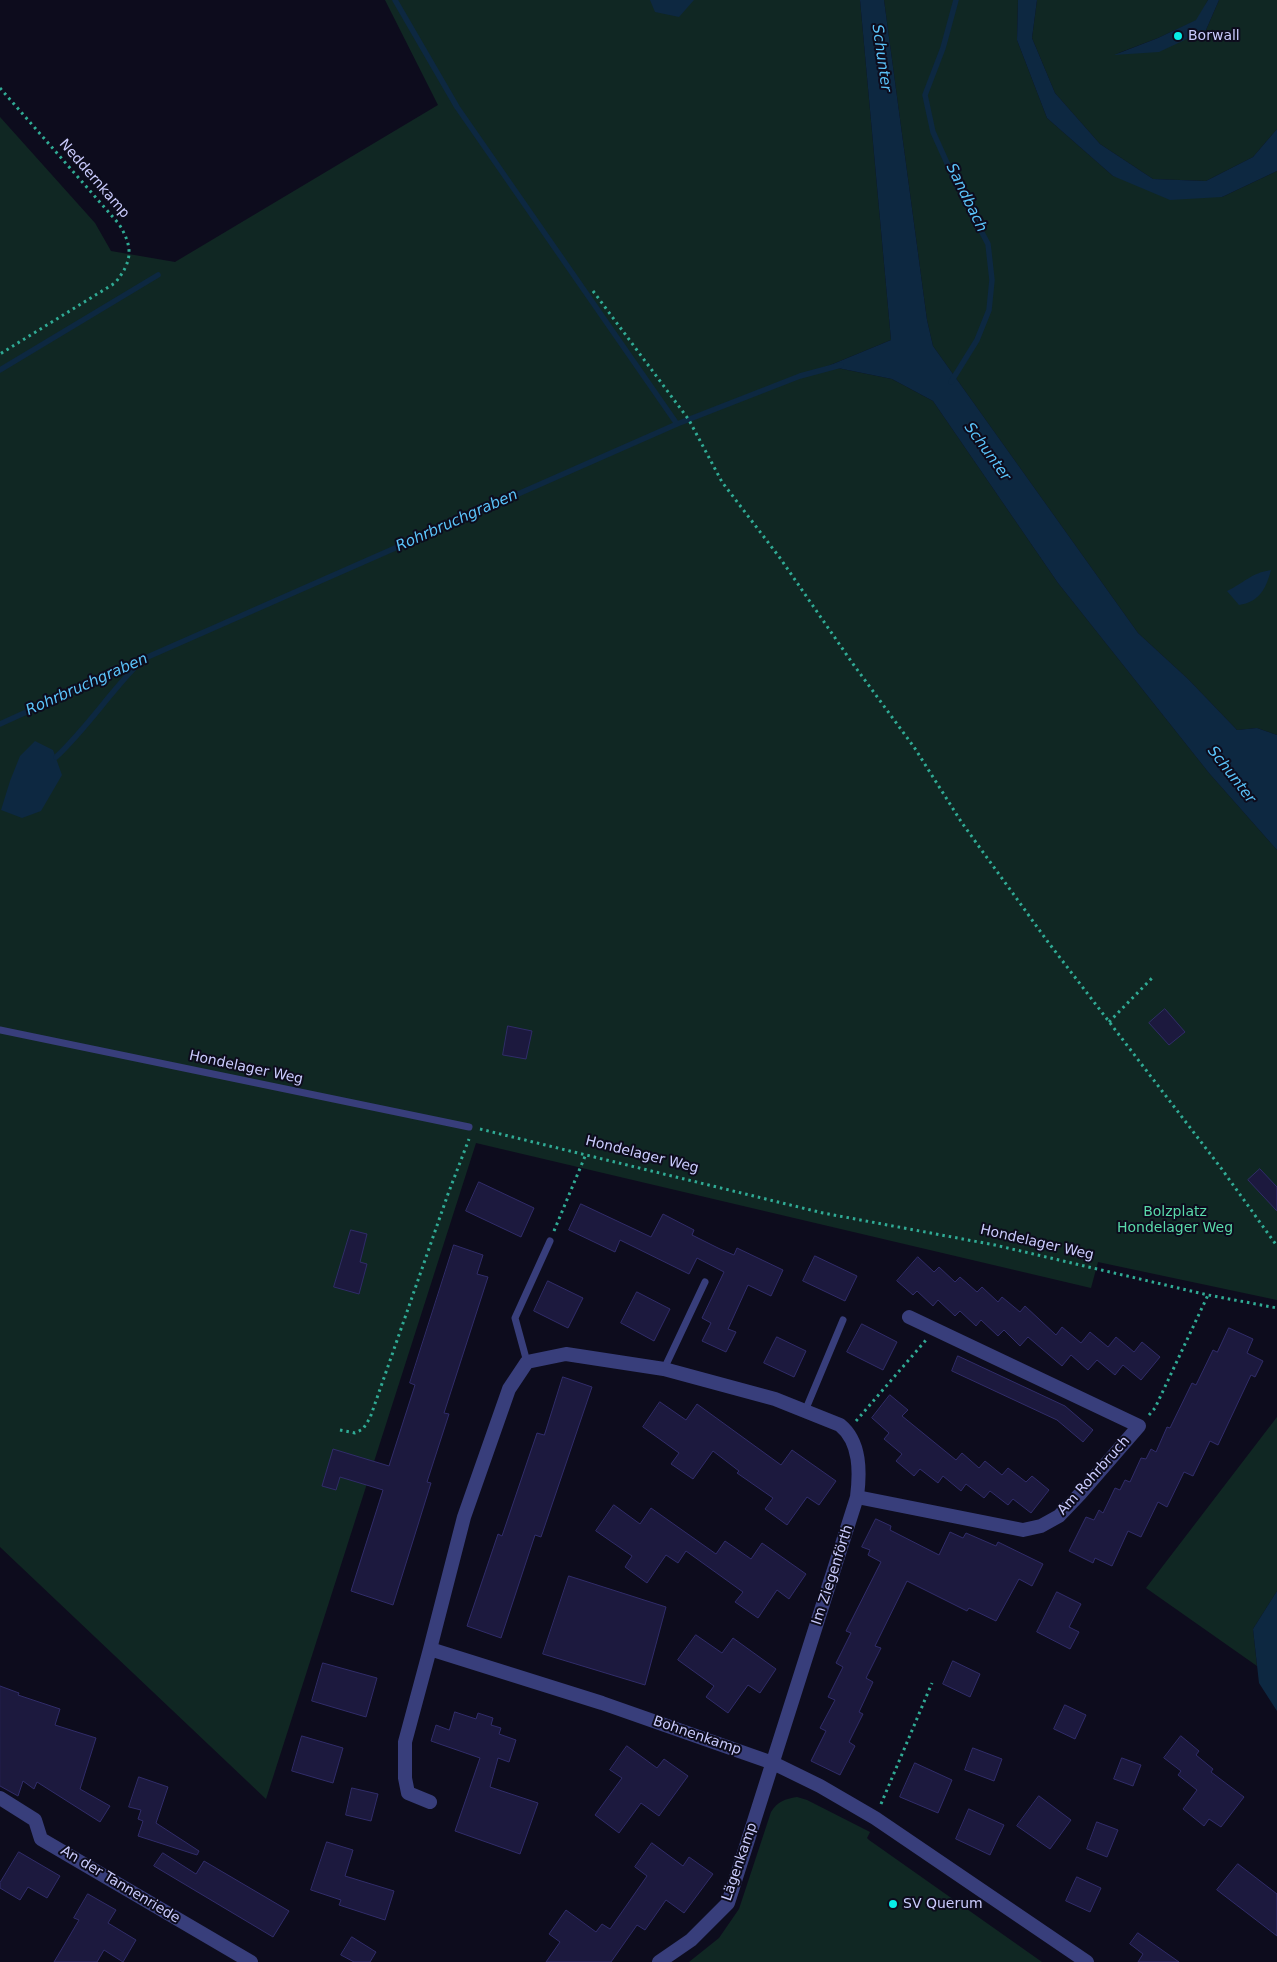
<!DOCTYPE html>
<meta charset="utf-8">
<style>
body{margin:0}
canvas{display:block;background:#0d0c1d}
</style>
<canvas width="1277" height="1962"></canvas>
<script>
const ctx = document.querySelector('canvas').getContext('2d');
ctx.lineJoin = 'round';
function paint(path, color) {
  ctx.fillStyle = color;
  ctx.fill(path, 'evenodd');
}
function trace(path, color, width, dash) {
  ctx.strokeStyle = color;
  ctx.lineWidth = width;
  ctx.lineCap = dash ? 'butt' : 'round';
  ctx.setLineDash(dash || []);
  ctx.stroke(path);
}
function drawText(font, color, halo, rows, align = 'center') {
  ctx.font = font + ' "DejaVu Sans",sans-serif';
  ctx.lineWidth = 4;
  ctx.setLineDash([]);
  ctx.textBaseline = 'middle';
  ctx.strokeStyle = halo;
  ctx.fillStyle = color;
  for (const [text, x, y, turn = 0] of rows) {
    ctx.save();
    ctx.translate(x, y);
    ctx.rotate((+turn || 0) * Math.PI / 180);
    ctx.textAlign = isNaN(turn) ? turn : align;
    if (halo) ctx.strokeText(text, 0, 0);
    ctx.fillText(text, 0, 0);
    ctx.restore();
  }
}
paint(new Path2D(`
 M385 0H860L891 340 828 366 892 379 933 401 1058 583 1209 773 1277 850V1300L1098 1262 1091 1288 476 1143 266 1799 0 1547V117L95 223 111 251 175 262 438 105Z
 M884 0H1018L1017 40 1047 118 1113 176 1222 197 1277 171V735L1257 728 1237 730 1188 679 1138 633 933 346 927 320Z
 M1037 0H1208L1197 20 1158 38 1116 54 1206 30 1219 0H1277V129L1253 157 1206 181 1153 179 1100 144 1055 93 1032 38Z
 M1277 1417V1591L1253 1629 1257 1666 1146 1588Z
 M797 1797 807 1800 870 1832 867 1838 869 1840 1042 1962H689L719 1938 739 1909 771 1812C778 1801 785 1799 797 1797Z`), '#102723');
paint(new Path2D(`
 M650 0H694L679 17 655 12Z
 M860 0H884L927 320 933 346 1138 633 1188 679 1237 730 1257 728 1277 735V850L1209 773 1058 583 933 401 892 379 828 366 891 340Z
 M1018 0H1037L1032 38 1055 93 1100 144 1153 179 1206 181 1253 157 1277 129V171L1222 197 1170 200 1113 176 1047 118 1017 40Z
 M1208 0H1219L1206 30 1159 52 1114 55 1158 38 1196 20Z
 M1271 570C1266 589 1259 602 1239 605L1227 591C1244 583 1251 573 1271 570Z
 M35 741 53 750 62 775 41 811 22 818 1 810 10 781 20 756Z
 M1277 1591V1711L1259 1683 1253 1629Z`), '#0d2841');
trace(new Path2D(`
 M395 0 457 107 677 424
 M0 370 158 275
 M951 382 977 340 989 310 992 280 988 244 956 183 933 132 925 95 943 48 956 0
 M0 724 143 659 677 424 800 376 841 365
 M56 757C87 728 110 692 140 662`), '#0d2841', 5.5);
const building = new Path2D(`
 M1165 1009 1185 1032 1169 1045 1149 1023Z
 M508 1026 532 1031 526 1059 503 1055Z
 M1260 1169 1277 1187V1211L1248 1180Z
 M479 1182 534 1208 521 1237 466 1211Z
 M581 1204 651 1237 663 1214 694 1230 692 1235 720 1249 734 1255 737 1248 783 1270 771 1296 748 1285 728 1329 736 1332 726 1352 702 1341 711 1323 702 1318 724 1272 697 1258 689 1274 620 1240 615 1252 569 1230Z
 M351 1230 367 1234 360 1262 367 1264 359 1294 334 1287Z
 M454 1245 483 1255 477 1274 488 1277 444 1413 449 1414 427 1482 431 1483 393 1605 351 1591 383 1490 340 1477 336 1490 322 1486 333 1449 389 1466 415 1385 410 1383Z
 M815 1256 857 1276 845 1301 803 1281Z
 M918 1257 934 1272 939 1267 955 1282 960 1277 977 1292 982 1287 998 1302 1002 1297 1020 1312 1025 1306 1056 1335 1062 1327 1081 1343 1090 1332 1108 1347 1116 1337 1134 1352 1142 1342 1160 1357 1141 1380 1123 1365 1115 1375 1097 1360 1088 1370 1071 1355 1062 1366 1028 1337 1020 1346 1004 1330 998 1336 981 1320 976 1326 960 1311 955 1316 938 1300 933 1306 917 1291 913 1295 897 1281Z
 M548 1281 583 1298 568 1328 534 1311Z
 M637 1292 670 1309 654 1341 621 1323Z
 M862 1324 897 1342 883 1370 847 1352Z
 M1229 1328 1253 1339 1247 1353 1263 1361 1255 1377 1251 1375 1218 1445 1210 1441 1193 1476 1184 1472 1167 1507 1158 1502 1141 1537 1128 1531 1112 1566 1095 1558 1093 1563 1069 1551 1086 1517 1094 1520 1099 1510 1103 1513 1115 1488 1120 1490 1125 1480 1130 1482 1141 1458 1146 1459 1151 1449 1156 1452 1167 1427 1170 1428 1192 1383 1196 1385 1213 1350 1217 1352Z
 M777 1337 806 1351 794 1377 764 1363Z
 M958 1356 1065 1406 1093 1430 1083 1442 1057 1420 952 1371Z
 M563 1377 592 1387 541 1537 535 1535 501 1638 467 1626 498 1534 502 1536 537 1433 544 1435Z
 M890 1395 908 1410 902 1416 956 1460 962 1453 979 1468 985 1461 1002 1475 1008 1468 1026 1482 1032 1476 1049 1490 1031 1513 1013 1499 1008 1505 990 1491 984 1498 966 1484 961 1491 943 1476 938 1483 920 1469 914 1476 896 1461 902 1454 884 1439 889 1433 872 1418Z
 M660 1402 686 1420 697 1404 781 1465 792 1450 836 1481 819 1505 807 1497 787 1525 765 1509 773 1498 737 1473 739 1471 713 1451 693 1479 671 1464 679 1453 643 1427Z
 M614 1505 640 1524 651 1508 716 1554 725 1541 751 1559 762 1543 806 1574 789 1599 777 1590 758 1618 735 1602 743 1592 686 1551 678 1563 666 1555 647 1583 625 1567 632 1556 596 1531Z
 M876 1519 891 1526 890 1530 939 1555 950 1532 963 1538 966 1533 996 1546 998 1542 1043 1564 1032 1586 1019 1579 996 1621 969 1608 967 1611 907 1581 875 1646 881 1648 866 1678 873 1682 859 1712 863 1714 849 1742 855 1746 840 1775 811 1761 826 1731 820 1728 835 1700 828 1697 843 1667 836 1663 851 1633 846 1631 881 1562 868 1555 870 1550 862 1547Z
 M569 1576 666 1607 645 1685 543 1654Z
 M1057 1592 1081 1604 1069 1627 1079 1632 1070 1649 1037 1632Z
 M696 1635 722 1653 733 1638 776 1669 760 1693 748 1685 728 1713 706 1697 714 1686 678 1660Z
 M953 1661 980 1674 970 1697 943 1684Z
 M323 1663 377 1678 366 1717 312 1701Z
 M0 1686 19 1693 18 1695 60 1709 55 1725 96 1738 80 1789 110 1806 100 1822 37 1782 34 1789 23 1781 18 1796 0 1786Z
 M1065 1705 1086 1715 1075 1739 1054 1729Z
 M455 1712 476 1719 478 1713 493 1718 491 1725 501 1728 499 1734 516 1740 509 1762 498 1758 490 1787 538 1803 520 1854 455 1831 480 1758 431 1741 436 1725 449 1730Z
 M302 1736 343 1748 333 1783 292 1771Z
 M1181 1736 1199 1751 1196 1755 1213 1769 1211 1772 1244 1797 1221 1827 1209 1819 1204 1826 1183 1809 1197 1790 1178 1775 1181 1771 1164 1758Z
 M627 1746 657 1768 664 1759 688 1776 659 1816 641 1803 619 1833 595 1815 622 1778 610 1770Z
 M973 1748 1002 1759 994 1781 965 1770Z
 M1122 1758 1141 1765 1133 1786 1114 1779Z
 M915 1763 952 1780 938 1813 900 1797Z
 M139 1777 168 1787 156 1823 199 1851 197 1855 138 1836 143 1821 138 1819 141 1810 129 1807Z
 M352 1788 378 1794 371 1821 346 1815Z
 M1039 1796 1071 1820 1050 1849 1017 1826Z
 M969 1809 1004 1825 990 1855 956 1839Z
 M1097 1822 1118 1830 1107 1857 1087 1849Z
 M327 1842 353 1850 345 1876 394 1891 385 1920 339 1905 341 1900 311 1890Z
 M652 1843 683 1866 689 1857 713 1874 684 1913 666 1900 645 1930 637 1925 611 1962H546L560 1942 549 1934 566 1910 596 1932 602 1924 610 1929 647 1876 635 1867Z
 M19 1852 60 1876 47 1898 28 1887 20 1900 0 1888V1883Z
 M163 1853 196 1874 204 1861 289 1911 273 1937 154 1866Z
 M1238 1864 1277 1894V1936L1217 1890Z
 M1077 1877 1101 1888 1090 1912 1066 1901Z
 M88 1894 116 1910 108 1923 136 1940 123 1962 104 1950 97 1962H54L79 1920 74 1918Z
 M1138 1933 1179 1962H1138L1143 1954 1130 1944Z
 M352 1937 376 1952 370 1962H354L341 1955Z`);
paint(building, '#1c193e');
trace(building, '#302c69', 1);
trace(new Path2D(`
 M0 88 119 224C133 247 133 261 115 283L0 354
 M593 291 689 420 722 482 780 558 853 664 914 747 962 823 1048 942 1221 1168 1277 1246
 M1109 1022 1154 976
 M480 1129 823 1213 995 1245 1208 1295 1277 1308
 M554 1231 586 1154
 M1149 1415 1155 1408 1208 1295
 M856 1421 926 1340
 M340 1430 355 1433 363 1429 370 1418 448 1194 469 1139
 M881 1804 932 1683`), '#30ab95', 3, [2.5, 4]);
trace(new Path2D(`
 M0 1030 469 1127
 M527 1362 515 1318 550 1241
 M664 1369 705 1282
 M805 1411 843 1320`), '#383e7b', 7);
trace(new Path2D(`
 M857 1497 1023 1530 1041 1526 1059 1516 1080 1494 1139 1426 909 1317
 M430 1649 464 1517 509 1389 527 1362 566 1354 664 1369 775 1399 840 1425C861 1442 860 1473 857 1497L728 1903 691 1940 659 1962
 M0 1798 35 1820 41 1839 251 1962
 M430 1802 408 1793 405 1778V1742L430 1649 602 1703 773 1763 820 1786 875 1818 1087 1962`), '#383e7b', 14);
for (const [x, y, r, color] of [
 [1178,36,5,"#07ede7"],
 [893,1904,5,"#07ede7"]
]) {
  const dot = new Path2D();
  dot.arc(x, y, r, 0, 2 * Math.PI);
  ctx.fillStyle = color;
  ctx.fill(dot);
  trace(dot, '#0d0c1d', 2);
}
drawText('14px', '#cacbfd', '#0d0c1d', [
 ["Borwall",1188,36],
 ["SV Querum",903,1904]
], 'left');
drawText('14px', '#cacbfd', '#0d0c1d', [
 ["Neddernkamp",94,179,49],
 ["Hondelager Weg",246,1068,12],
 ["Hondelager Weg",642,1155,14],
 ["Hondelager Weg",1037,1243,13],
 ["Am Rohrbruch",1094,1476,-48],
 ["Im Ziegenförth",833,1575,-72],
 ["Bohnenkamp",697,1736,19],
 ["Lägenkamp",740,1862,-71],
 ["An der Tannenriede",120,1885,31]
]);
drawText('14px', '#59daaa', '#0d0c1d', [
 ["Bolzplatz",1175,1212],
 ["Hondelager Weg",1175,1228]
]);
drawText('italic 15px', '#5bc4fa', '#0d0c1d', [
 ["Schunter",881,58,82],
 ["Sandbach",966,198,64],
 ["Schunter",987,452,54],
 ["Rohrbruchgraben",457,521,-24],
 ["Rohrbruchgraben",87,685,-24],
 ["Schunter",1231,775,52]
]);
</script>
